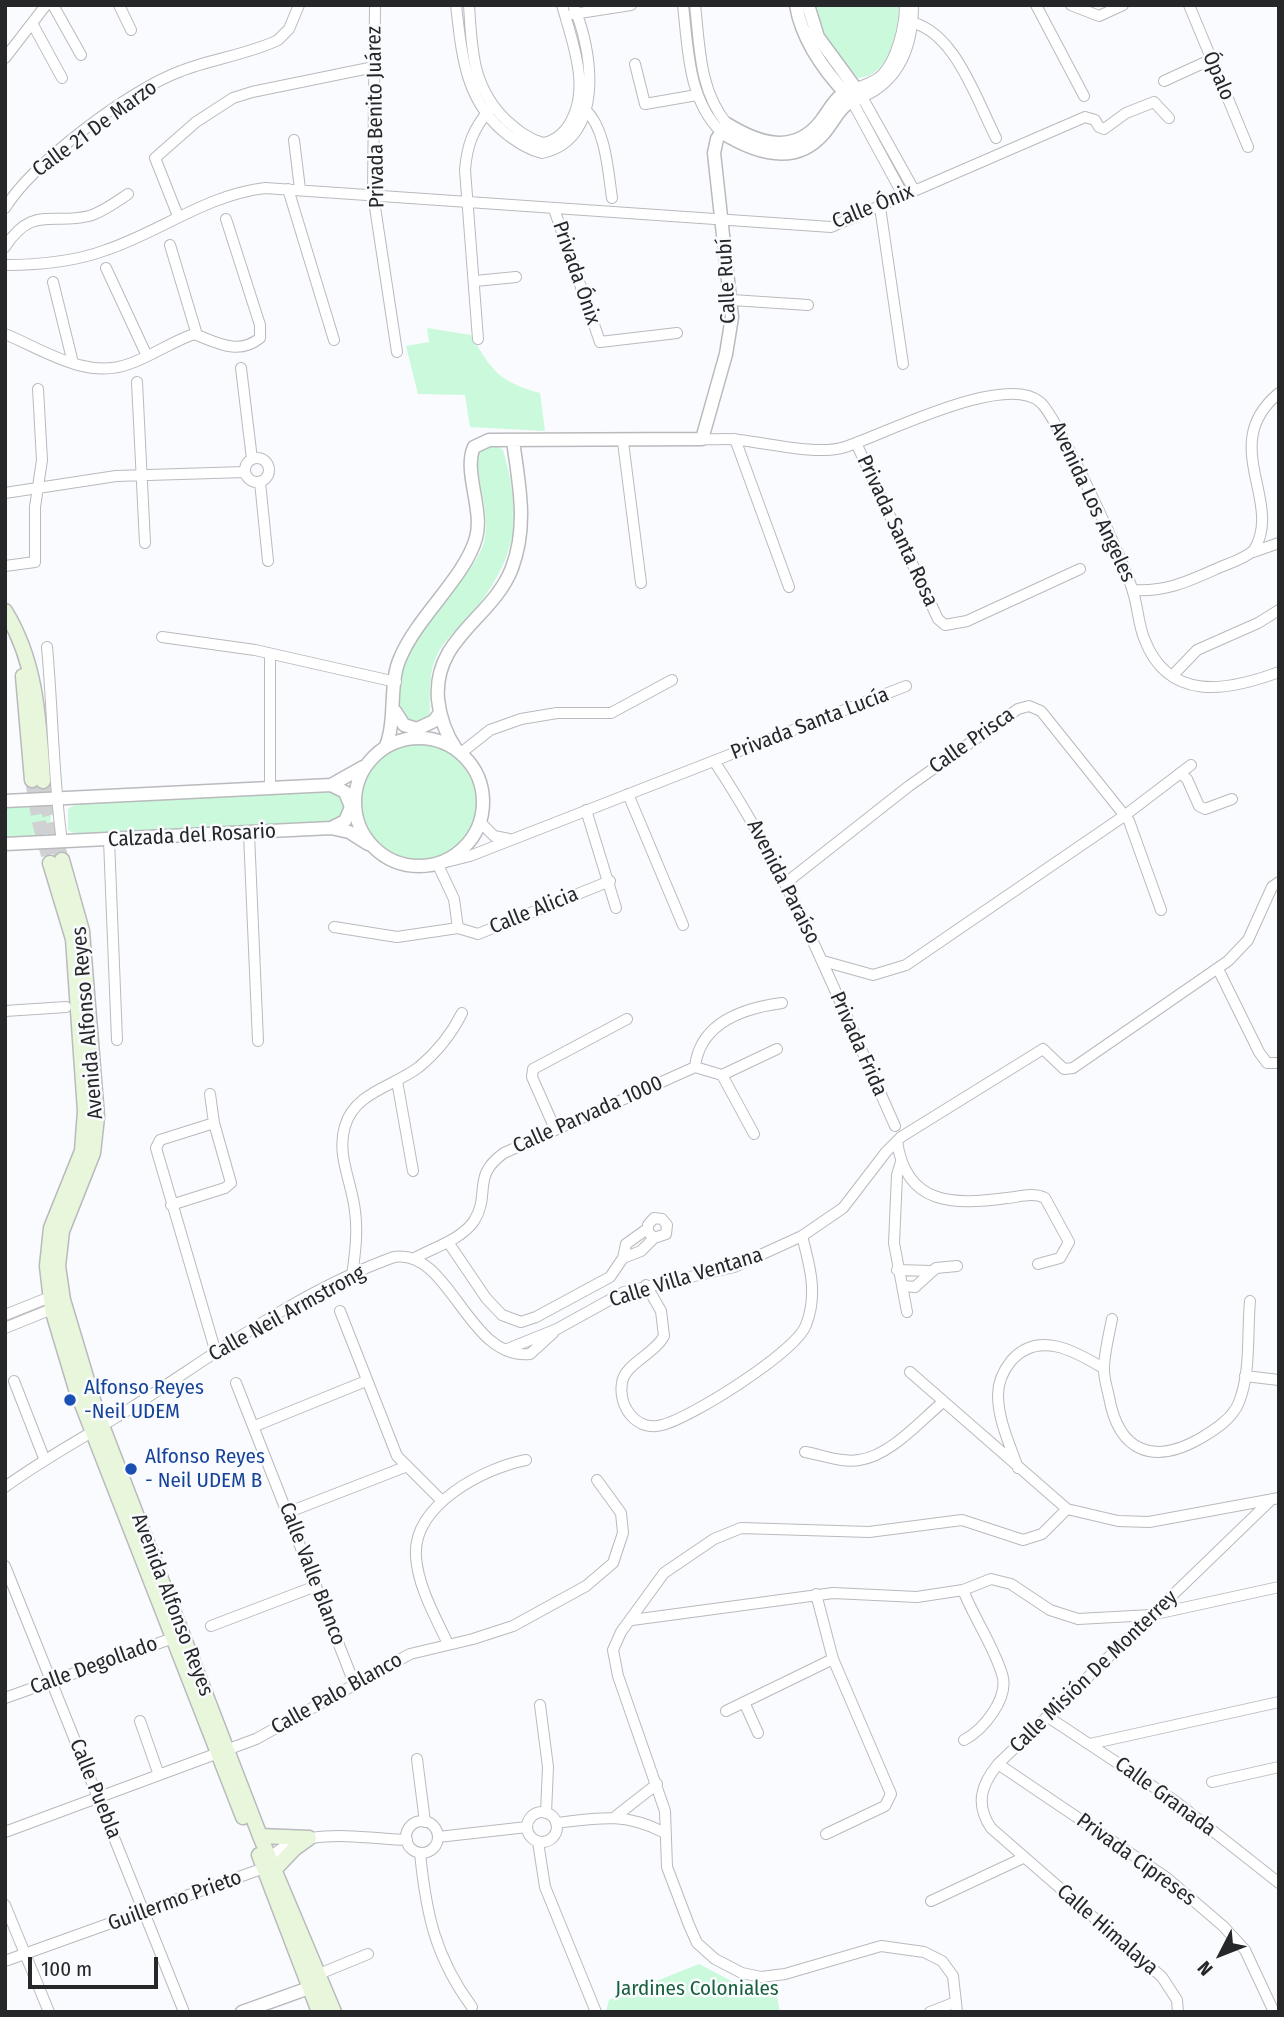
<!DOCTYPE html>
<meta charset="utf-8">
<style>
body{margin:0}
#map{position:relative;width:1284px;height:2017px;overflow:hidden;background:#f9fbfe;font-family:"Fira Sans Condensed",sans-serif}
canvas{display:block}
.frame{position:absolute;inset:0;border:7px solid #262728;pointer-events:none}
.north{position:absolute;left:1186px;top:1919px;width:70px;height:70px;-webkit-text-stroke:5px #f9fbfe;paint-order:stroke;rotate:228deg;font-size:19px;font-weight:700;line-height:28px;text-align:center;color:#262728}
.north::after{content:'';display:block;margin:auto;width:24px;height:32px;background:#262728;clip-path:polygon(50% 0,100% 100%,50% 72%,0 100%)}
.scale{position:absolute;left:28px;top:1957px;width:130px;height:32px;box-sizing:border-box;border:4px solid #262728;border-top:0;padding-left:9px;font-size:21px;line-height:24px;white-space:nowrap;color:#262728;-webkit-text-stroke:5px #f9fbfe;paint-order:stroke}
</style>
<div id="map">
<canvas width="1284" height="2017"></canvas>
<div class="frame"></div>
<div class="north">N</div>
<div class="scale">100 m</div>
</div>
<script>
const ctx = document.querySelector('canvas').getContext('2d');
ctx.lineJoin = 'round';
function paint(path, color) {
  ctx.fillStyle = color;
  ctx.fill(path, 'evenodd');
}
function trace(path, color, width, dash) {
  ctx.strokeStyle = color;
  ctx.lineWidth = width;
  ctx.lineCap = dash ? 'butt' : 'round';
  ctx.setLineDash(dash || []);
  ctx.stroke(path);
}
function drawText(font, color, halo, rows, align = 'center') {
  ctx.font = font + ' "Fira Sans Condensed",sans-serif';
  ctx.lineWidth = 5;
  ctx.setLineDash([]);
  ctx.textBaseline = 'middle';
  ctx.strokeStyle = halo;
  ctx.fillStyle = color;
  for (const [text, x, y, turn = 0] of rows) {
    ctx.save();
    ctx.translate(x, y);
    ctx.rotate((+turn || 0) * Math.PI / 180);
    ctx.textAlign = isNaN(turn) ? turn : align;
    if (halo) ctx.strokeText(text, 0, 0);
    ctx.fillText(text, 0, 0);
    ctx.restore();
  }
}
paint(new Path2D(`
 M813 5H899C898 31 890 77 858 78 837 57 822 33 813 5Z
 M427 328 471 335C492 371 499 382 540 393L545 431 470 427 465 395 418 394 406 346 429 342Z
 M494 444 503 450C522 518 519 552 475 610 463 624 445 638 437 655 428 673 430 698 430 718L419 727 400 716C394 642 427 628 465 575 473 565 483 551 485 537 490 510 476 480 477 452Z
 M360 802a60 60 0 1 1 120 0a60 60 0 1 1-120 0Z
 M334 789 346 802 344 815 330 823 75 834 68 830V809L76 804Z
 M41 805 51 816 50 830 46 835 5 839V807Z
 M699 1964 743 1987H775L780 2012H606L609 2000Z`), '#cbf9db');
trace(new Path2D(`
 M32 780 39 822 50 863
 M43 781 46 803 62 860`), '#cfd1d3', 14, [14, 7]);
const minor = new Path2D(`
 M53 5 81 55
 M119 5 131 30
 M375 5 373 194 397 352
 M456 5C462 56 465 103 509 136 519 143 529 150 542 153 606 139 593 49 573 5
 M469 5C472 50 472 87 506 120 517 130 528 139 543 143 552 142 560 136 566 129 593 93 573 44 562 5
 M683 5C688 49 688 99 721 132
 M695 5C700 47 699 90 727 124
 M913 5C913 45 900 81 862 97L914 190
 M1036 5 1084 96
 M1071 5 1099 16 1123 5
 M1189 5 1248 147
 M573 14 631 5
 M904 21C953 25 976 99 996 138
 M32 23 62 78
 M5 58 46 5
 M635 64 645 104 697 95
 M1164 81 1210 60
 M856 88C865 85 875 82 882 75 897 60 905 26 905 5
 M852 101 903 195
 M585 109C606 129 608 171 612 198
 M294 140 300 189
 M288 189 334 340
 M880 207 903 364
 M5 208C34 162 129 90 181 71 211 59 250 54 278 40L289 29 299 5
 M554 209 600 342 677 333
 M178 216 155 158 196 122 233 98 252 92 374 67
 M170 245 197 335
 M5 247C32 205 52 225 89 216 103 212 116 202 128 194
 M5 265C39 265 74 262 106 250 160 232 206 195 265 188L831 227 1085 117 1095 120 1099 127 1104 129 1126 113 1154 102 1169 118
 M106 268 147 356
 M475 281 516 277
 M53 282 73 363
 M732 300 808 305
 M5 334C44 350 86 380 129 364 152 356 171 342 194 334 216 342 238 356 260 338V325L226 219
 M478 339 465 170C467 145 473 129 490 109
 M241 368 252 459
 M137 382 145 543
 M702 439C714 440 727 438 739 440 768 443 818 456 845 447 885 434 1005 372 1040 402 1056 414 1127 568 1133 592 1138 607 1138 623 1144 638 1168 703 1228 691 1279 672
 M735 439 789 587
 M623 442 641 583
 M856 443 938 619 945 625 967 621 1080 569
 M245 470a12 12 0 1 1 24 0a12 12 0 1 1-24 0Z
 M260 482 268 561
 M5 493 116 476 245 472
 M1253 552 1279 543
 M5 566 35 562V507L42 460 38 389
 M1133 590C1165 592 1187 582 1216 569 1227 564 1245 559 1254 550 1284 501 1217 444 1279 393
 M162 637 255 650 396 682
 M47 647C53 712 53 778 62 842
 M270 654V789
 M1173 675 1197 650 1258 623 1279 610
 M461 753 490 730 521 719 557 713H611L672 680
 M714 761C791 877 838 999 895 1126
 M1180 773 1187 779 1199 806 1205 809 1232 799
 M628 794 683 925
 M586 810 616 908
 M480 822 494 836 509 839
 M249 834 258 1041
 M109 840 117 1040
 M442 863 470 856 906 686
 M438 865 454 899 458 928
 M787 882 909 786 1018 709 1029 706 1041 711 1129 821 1161 910
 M334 927 397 937 458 928
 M458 928 478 934 610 881
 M823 961 873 975 906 965 1124 816 1191 765
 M1218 969 1259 1052 1267 1063H1279
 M5 1011 66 1007
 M695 1067C700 1022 744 1008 782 1003
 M695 1067 722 1075 754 1134
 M722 1075 777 1049
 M397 1081 413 1171
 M214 1123 160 1140 156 1148 216 1353
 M555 1129 532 1077 533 1069 627 1019
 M897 1141C906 1206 954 1205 1007 1198 1019 1197 1033 1192 1045 1198L1069 1242 1060 1258 1038 1264
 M901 1162 897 1175 894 1243 907 1312
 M171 1205 225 1188 231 1183 214 1123 210 1094
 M448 1242 486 1298 502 1315 521 1322 536 1317 610 1277 623 1258 641 1251 654 1238 666 1234 667 1225 662 1219 654 1218 648 1225V1232L654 1238
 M623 1258 626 1244 647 1229
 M413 1259C432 1248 461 1240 474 1221 491 1194 471 1176 504 1153L695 1067
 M897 1270 932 1271
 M352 1276C355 1254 358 1233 355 1211 352 1182 336 1155 345 1126 355 1092 393 1087 419 1067 436 1053 452 1033 462 1013
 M646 1285 661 1311 664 1336C655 1354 624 1364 622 1383 618 1407 637 1432 662 1425 691 1418 796 1352 806 1325 818 1294 810 1267 802 1236
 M903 1286 915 1287 936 1268 957 1266
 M340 1311 397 1456 442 1501
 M5 1315 50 1297
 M1112 1319C1109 1334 1105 1350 1104 1366 1103 1376 1107 1387 1109 1397 1119 1453 1154 1465 1201 1438 1216 1429 1233 1418 1239 1402 1251 1372 1247 1333 1250 1301
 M5 1328 52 1309
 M505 1350 557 1329 624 1292 734 1267 802 1236 843 1208 886 1152 901 1137 1043 1049 1064 1069 1073 1068 1228 961 1248 940 1272 887 1279 882
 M910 1372 1067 1509 1118 1521 1149 1522 1279 1498
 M1245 1376 1279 1380
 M14 1381 44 1458
 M236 1383 354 1683
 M255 1426 366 1381
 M805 1452C822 1455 842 1463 859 1460 890 1456 920 1421 943 1402
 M1018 1468C1010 1445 998 1420 998 1395 998 1382 1003 1371 1011 1361 1038 1330 1075 1351 1103 1368
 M5 1487C46 1457 89 1435 131 1408 215 1354 299 1291 394 1257 450 1248 468 1361 530 1354L553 1333
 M289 1512 405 1467
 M5 1566 184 2012
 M963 1590C974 1618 993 1645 1002 1674 1010 1698 983 1730 964 1740
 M816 1594 833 1659 891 1794 885 1806 826 1834
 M632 1620 833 1593 917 1597 963 1590 991 1579 1011 1584 1050 1610 1078 1619 1151 1615 1279 1587
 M211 1626 316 1586
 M448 1644C436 1618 418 1587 416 1557 412 1505 484 1468 526 1460
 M5 1698 176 1637
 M744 1702 758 1733
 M540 1705 548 1767 546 1813
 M726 1711 833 1659
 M1048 1717 1175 1801 1279 1883
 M140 1721 159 1775
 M1090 1744 1279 1702
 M417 1759 425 1822
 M998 1764 1167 1878 1223 1926 1245 1950 1274 2012
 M1212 1782 1279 1767
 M527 1827a15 15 0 1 1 30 0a15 15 0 1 1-30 0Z
 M616 1816 657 1784
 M406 1837a16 16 0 1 1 32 0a16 16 0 1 1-32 0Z
 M556 1823C599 1818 623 1812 663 1832
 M5 1832 256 1739 410 1654 473 1639 513 1626 586 1586 613 1563 623 1533 621 1513 597 1480
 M438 1837 527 1827
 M538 1842 545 1887 596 2012
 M420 1853C426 1913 435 1957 472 2007
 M931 1901 1023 1858
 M5 1905 49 2012
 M5 1961 264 1868C287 1822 364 1839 407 1840
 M319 1974 368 1954
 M930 2012 956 2002
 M957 2012 953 1976 942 1961 924 1952 881 1946 785 1974 761 1977 742 1973 715 1959 697 1943 689 1925 667 1867 665 1811 618 1676 613 1650 621 1632 664 1573 714 1539 741 1528 869 1532 962 1520 1023 1540 1042 1534 1067 1509
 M1178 2012 1177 2000 1162 1977 991 1828C975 1804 981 1785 998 1764L1272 1499`);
const tertiary = new Path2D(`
 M796 5C802 41 824 71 849 97
 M721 132C753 152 794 168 824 133 839 115 838 105 862 97L818 37 808 5
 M395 711 404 725 417 729 434 721 439 714
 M355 802a64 64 0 1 1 128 0a64 64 0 1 1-128 0Z
 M386 746C397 717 388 683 401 656 419 615 465 577 476 538 484 510 463 471 474 447L489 440 702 439 726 354 732 317 714 153 717 139 727 124C758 143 794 156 821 121 833 105 836 94 856 88
 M456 749C445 733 440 718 438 699 433 638 493 618 512 568 528 525 519 485 513 441
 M331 785 345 792 351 807 345 821 331 828
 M5 801 331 785 363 767
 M5 844 331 828 349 832 368 844
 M242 2012 309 1988`);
const secondary = new Path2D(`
 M5 611C37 663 39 721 43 781
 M23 676 32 780
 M62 860 82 931 97 1117 93 1153 62 1231 58 1266 63 1300 96 1410 260 1836 334 2012
 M50 863 73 939 85 1111 82 1151 51 1228 47 1266 52 1309 76 1389 243 1817
 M260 1836 309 1838
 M259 1855 319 2012
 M275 1869 295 1848 309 1838`);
trace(minor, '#b9babd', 12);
trace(tertiary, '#b9babd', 15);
trace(secondary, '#b9babd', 17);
trace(minor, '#fff', 10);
trace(tertiary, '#fff', 12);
trace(secondary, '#e8f7db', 14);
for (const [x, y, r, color] of [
 [70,1400,7,"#1a4fb4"],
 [131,1469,7,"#1a4fb4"]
]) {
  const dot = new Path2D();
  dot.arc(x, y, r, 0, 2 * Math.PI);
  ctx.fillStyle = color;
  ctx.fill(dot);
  trace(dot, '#f9fbfe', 2.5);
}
drawText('21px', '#262728', '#f9fbfe', [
 ["Ópalo",1218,76,67],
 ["Privada Benito Juárez",376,117,-91],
 ["Calle 21 De Marzo",95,129,-36],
 ["Calle Ónix",873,207,-22],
 ["Privada Ónix",576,273,71],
 ["Calle Rubí",727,281,-93],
 ["Avenida Los Angeles",1092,502,65],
 ["Privada Santa Rosa",897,531,65],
 ["Privada Santa Lucía",810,724,-21],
 ["Calle Prisca",972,741,-35],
 ["Calzada del Rosario",192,836,-3],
 ["Avenida Paraíso",783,882,63],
 ["Calle Alicia",534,911,-22],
 ["Avenida Alfonso Reyes",88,1023,-95],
 ["Privada Frida",858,1044,66],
 ["Calle Parvada 1000",588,1115,-24],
 ["Calle Villa Ventana",686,1278,-17],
 ["Calle Neil Armstrong",287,1314,-29],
 ["Calle Valle Blanco",312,1574,69],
 ["Avenida Alfonso Reyes",172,1605,69],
 ["Calle Degollado",94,1666,-20],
 ["Calle Misión De Monterrey",1094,1672,-44],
 ["Calle Palo Blanco",337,1694,-29],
 ["Calle Puebla",95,1789,68],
 ["Calle Granada",1165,1797,36],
 ["Privada Cipreses",1136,1860,36],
 ["Guillermo Prieto",175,1901,-20],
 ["Calle Himalaya",1107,1930,41]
]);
drawText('21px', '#164399', '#f9fbfe', [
 ["Alfonso Reyes",84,1388],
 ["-Neil UDEM",84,1412],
 ["Alfonso Reyes",145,1457],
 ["- Neil UDEM B",145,1481]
], 'left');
drawText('21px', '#19603c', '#f9fbfe', [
 ["Jardines Coloniales",697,1989]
]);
</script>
